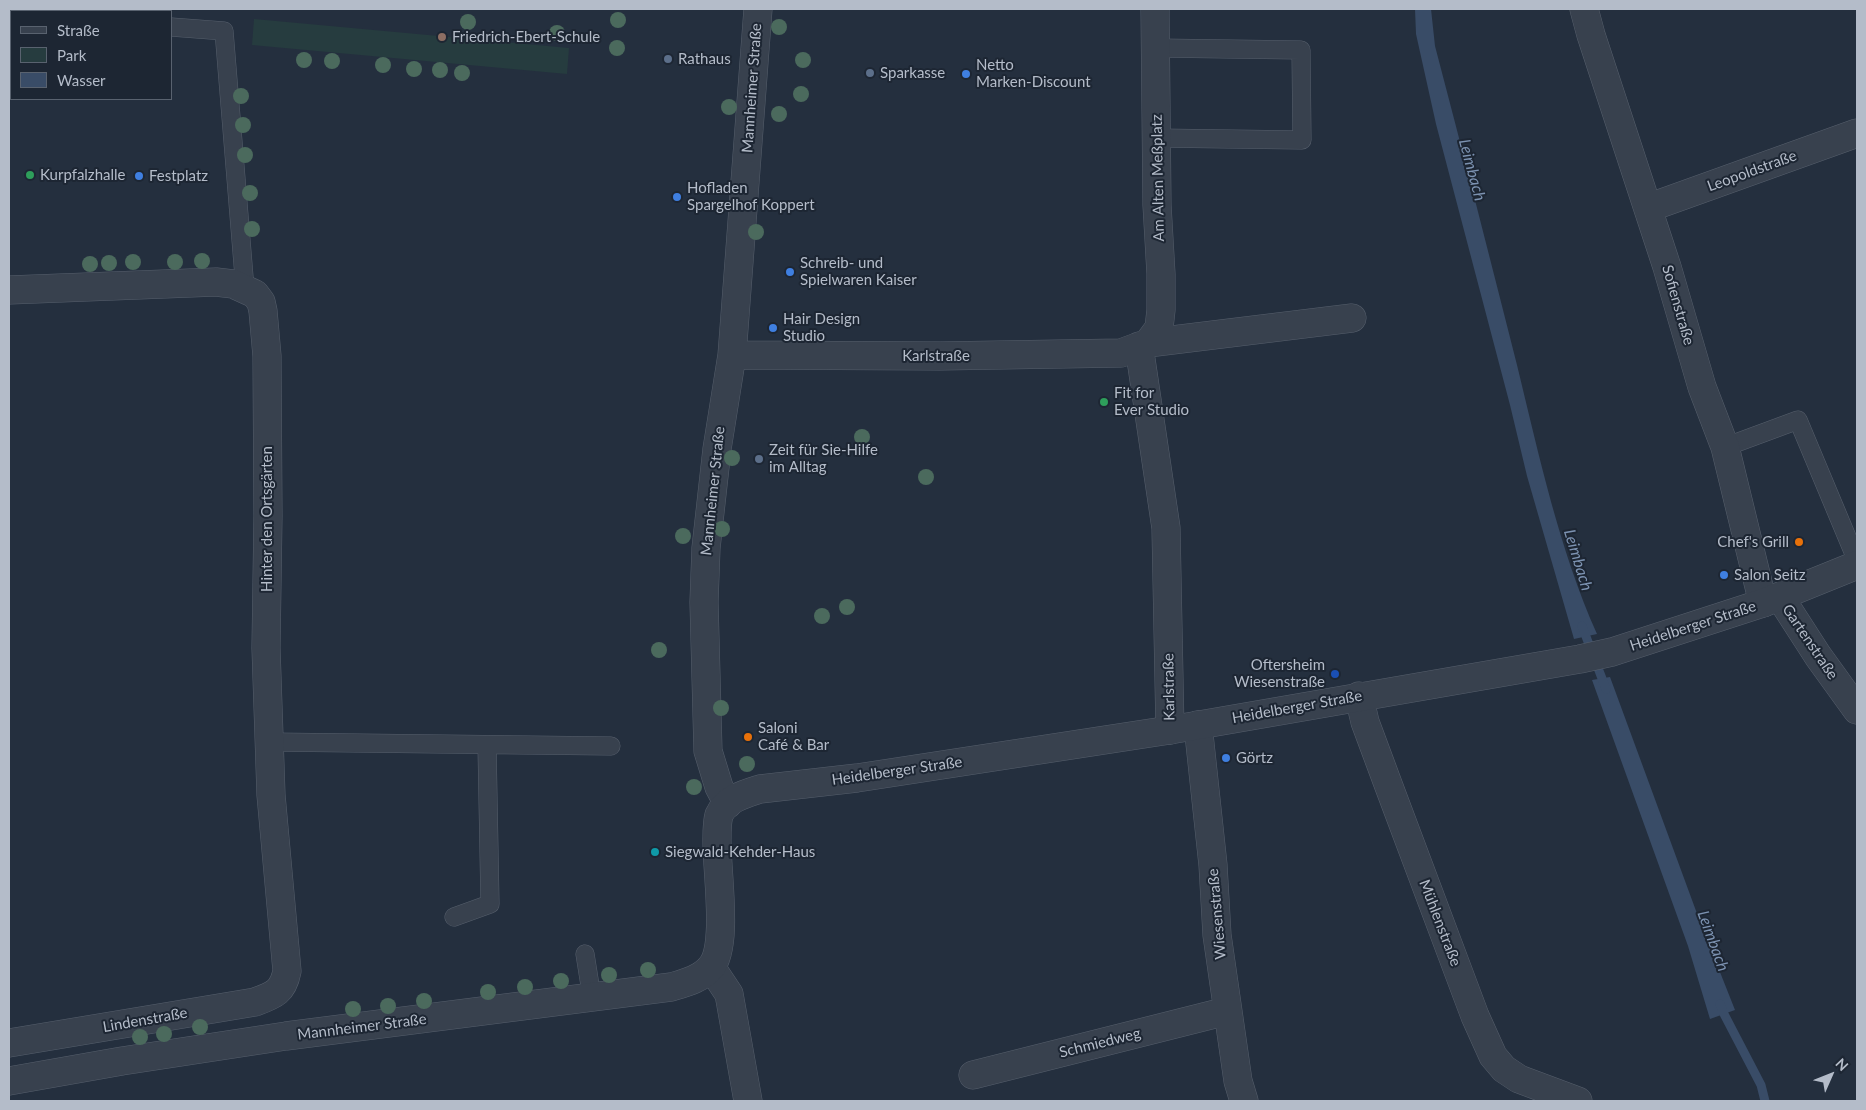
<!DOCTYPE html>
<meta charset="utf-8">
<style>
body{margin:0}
#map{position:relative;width:1866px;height:1110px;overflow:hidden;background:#242f3e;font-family:Lato,sans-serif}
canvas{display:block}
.frame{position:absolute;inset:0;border:10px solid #b4bcc9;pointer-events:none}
.legend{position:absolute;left:10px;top:10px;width:162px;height:90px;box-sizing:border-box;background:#1d2633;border:1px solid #59626f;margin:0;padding:6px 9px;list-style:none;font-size:15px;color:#b4bcc9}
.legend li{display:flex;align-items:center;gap:10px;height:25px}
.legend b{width:25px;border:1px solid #59626f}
.north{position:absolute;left:1806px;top:1050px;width:50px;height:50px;-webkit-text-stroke:4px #1d2633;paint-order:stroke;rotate:46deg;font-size:14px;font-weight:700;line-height:20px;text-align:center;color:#b4bcc9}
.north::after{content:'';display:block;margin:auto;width:18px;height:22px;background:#b4bcc9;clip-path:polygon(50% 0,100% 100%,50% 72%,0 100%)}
</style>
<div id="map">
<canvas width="1866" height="1110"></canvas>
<div class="frame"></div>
<ul class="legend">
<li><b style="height:6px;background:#38414e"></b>Straße</li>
<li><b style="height:14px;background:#263c3f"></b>Park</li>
<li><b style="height:14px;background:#394c67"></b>Wasser</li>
</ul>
<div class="north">N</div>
</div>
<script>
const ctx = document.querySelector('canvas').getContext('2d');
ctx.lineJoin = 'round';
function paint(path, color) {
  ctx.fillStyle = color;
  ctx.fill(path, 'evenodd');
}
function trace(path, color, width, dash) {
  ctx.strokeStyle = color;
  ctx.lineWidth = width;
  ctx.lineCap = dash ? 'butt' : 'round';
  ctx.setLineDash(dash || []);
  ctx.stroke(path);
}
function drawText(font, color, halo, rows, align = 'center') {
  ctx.font = font + ' Lato,sans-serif';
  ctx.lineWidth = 4;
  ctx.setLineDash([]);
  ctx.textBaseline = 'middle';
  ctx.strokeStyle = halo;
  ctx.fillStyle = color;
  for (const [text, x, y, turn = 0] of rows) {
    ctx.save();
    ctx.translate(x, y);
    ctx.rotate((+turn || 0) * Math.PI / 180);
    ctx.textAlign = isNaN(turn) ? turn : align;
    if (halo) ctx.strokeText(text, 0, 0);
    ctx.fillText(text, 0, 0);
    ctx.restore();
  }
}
paint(new Path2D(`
 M254 19 569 48 567 74 252 45Z`), '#263c3f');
paint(new Path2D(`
 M1415 9H1431L1435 46C1463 152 1490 259 1517 365 1539 455 1559 549 1597 634L1574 639 1527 476 1510 405 1436 124 1416 34Z
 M1610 677 1699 919 1735 1010 1710 1019 1688 946 1592 680Z`), '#394c67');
trace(new Path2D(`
 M1582 626 1606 689
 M1720 1004 1724 1014 1761 1085 1765 1101`), '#394c67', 9);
const service = new Path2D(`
 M69 9 72 11
 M171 27 224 31 245 289
 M1156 48 1301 50 1302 140 1156 138
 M1725 447 1798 420 1857 561
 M270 742 611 746
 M454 917 490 904 487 745
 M585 954 592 998`);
const minor = new Path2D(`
 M1584 9 1591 35 1667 267 1702 387 1725 447 1763 603
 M1648 208 1857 133
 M9 290 216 282 233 284 255 294 261 302 263 311 267 356 268 516 266 648 271 795 287 971C283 992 274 995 255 1002L9 1043
 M1148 343 1159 328 1161 310V274L1157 205 1155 9
 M1139 346 1166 528 1170 730
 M732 355 940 356 1121 353 1148 343 1352 318
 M1780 597 1818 656 1857 710
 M1359 696 1365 722 1388 784 1475 1016 1493 1056 1504 1069 1519 1079 1578 1101
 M1198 725 1213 865 1217 935 1238 1081 1244 1101
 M728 804 719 787 708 751 704 602 706 548 717 449 732 355 758 9
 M711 967 729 994 748 1101
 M973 1075 1227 1011`);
const tertiary = new Path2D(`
 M9 1081 122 1061 286 1036 671 987C685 983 701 979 711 967 729 945 716 868 717 838 717 831 717 822 719 815 726 799 744 794 760 789L857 778 1170 730 1580 659 1612 652 1763 603 1857 565`);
trace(service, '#565f6c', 19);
trace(minor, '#565f6c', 29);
trace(tertiary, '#565f6c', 29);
trace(service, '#38414e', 18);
trace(minor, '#38414e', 28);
trace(tertiary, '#38414e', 28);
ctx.fillStyle = '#4b6a5d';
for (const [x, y] of [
 [618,20],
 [468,22],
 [779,27],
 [557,33],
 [617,48],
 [304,60],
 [803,60],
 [332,61],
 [383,65],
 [414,69],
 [440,70],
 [462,73],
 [801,94],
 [241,96],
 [729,107],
 [779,114],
 [243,125],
 [245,155],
 [250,193],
 [252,229],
 [756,232],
 [202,261],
 [133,262],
 [175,262],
 [109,263],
 [90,264],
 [862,437],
 [732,458],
 [926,477],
 [722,529],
 [683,536],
 [847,607],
 [822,616],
 [659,650],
 [721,708],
 [747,764],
 [694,787],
 [648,970],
 [609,975],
 [561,981],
 [525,987],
 [488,992],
 [424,1001],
 [388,1006],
 [353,1009],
 [200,1027],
 [164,1034],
 [140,1037]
]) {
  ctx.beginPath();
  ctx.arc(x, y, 8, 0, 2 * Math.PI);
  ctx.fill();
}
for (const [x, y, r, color] of [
 [442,37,5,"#8d6e63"],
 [668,59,5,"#5c6f8a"],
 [870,73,5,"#5c6f8a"],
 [966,74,5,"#3f7fe0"],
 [30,175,5,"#2e9e5b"],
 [139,176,5,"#3f7fe0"],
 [677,197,5,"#3f7fe0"],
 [790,272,5,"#3f7fe0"],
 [773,328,5,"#3f7fe0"],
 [1104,402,5,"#2e9e5b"],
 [759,459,5,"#5c6f8a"],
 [1799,542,5,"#e8710a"],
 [1724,575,5,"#3f7fe0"],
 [1335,674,5,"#1a4fb4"],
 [748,737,5,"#e8710a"],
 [1226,758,5,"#3f7fe0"],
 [655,852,5,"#0f9aa8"]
]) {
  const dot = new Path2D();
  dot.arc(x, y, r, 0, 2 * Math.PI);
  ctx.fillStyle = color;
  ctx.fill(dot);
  trace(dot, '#1d2633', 2);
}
drawText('15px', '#b4bcc9', '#1d2633', [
 ["Friedrich-Ebert-Schule",452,37],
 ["Rathaus",678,59],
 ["Netto",976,65],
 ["Marken-Discount",976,82],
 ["Sparkasse",880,73],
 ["Kurpfalzhalle",40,175],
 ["Festplatz",149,176],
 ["Hofladen",687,188],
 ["Spargelhof Koppert",687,205],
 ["Schreib- und",800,263],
 ["Spielwaren Kaiser",800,280],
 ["Hair Design",783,319],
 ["Studio",783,336],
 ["Fit for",1114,393],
 ["Ever Studio",1114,410],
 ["Zeit für Sie-Hilfe",769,450],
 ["im Alltag",769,467],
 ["Chef's Grill",1789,542,"right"],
 ["Salon Seitz",1734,575],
 ["Oftersheim",1325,665,"right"],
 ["Wiesenstraße",1325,682,"right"],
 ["Saloni",758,728],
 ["Café & Bar",758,745],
 ["Görtz",1236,758],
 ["Siegwald-Kehder-Haus",665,852]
], 'left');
drawText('15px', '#b4bcc9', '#1d2633', [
 ["Mannheimer Straße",752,88,-86],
 ["Leopoldstraße",1752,171,-20],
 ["Am Alten Meßplatz",1158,178,-91],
 ["Sofienstraße",1678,305,74],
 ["Karlstraße",936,356],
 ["Mannheimer Straße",713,491,-84],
 ["Hinter den Ortsgärten",267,519,-90],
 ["Heidelberger Straße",1693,626,-18],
 ["Gartenstraße",1810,642,56],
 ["Karlstraße",1169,687,-91],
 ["Heidelberger Straße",1297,707,-10],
 ["Heidelberger Straße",897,771,-8],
 ["Wiesenstraße",1217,914,-95],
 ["Mühlenstraße",1440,923,69],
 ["Lindenstraße",145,1020,-10],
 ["Mannheimer Straße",362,1027,-7],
 ["Schmiedweg",1100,1043,-14]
]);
drawText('italic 16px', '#7c92b1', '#1d2633', [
 ["Leimbach",1472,170,75],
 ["Leimbach",1578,560,73],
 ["Leimbach",1713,941,70]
]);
</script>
